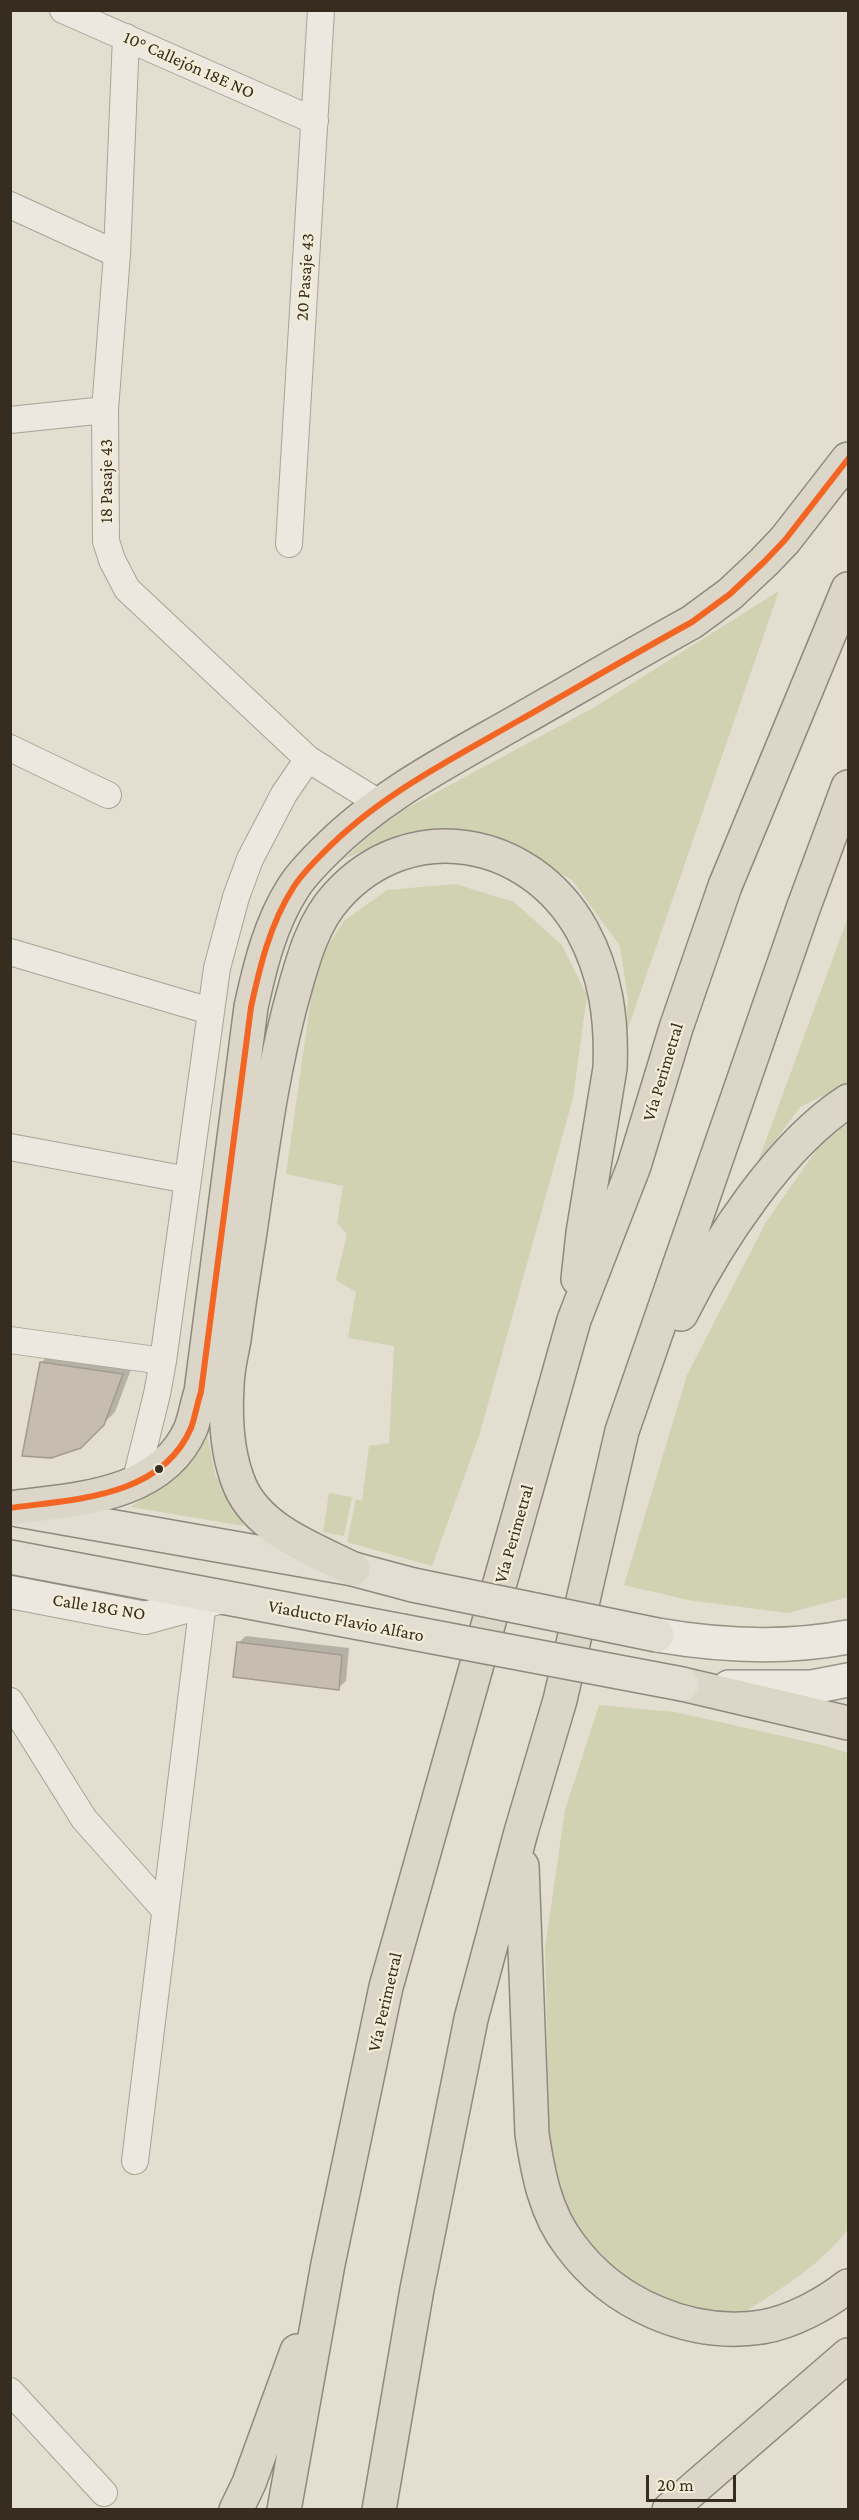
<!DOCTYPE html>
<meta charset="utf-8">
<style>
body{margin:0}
#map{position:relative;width:859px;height:2520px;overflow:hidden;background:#e3decf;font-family:"Crimson Pro",serif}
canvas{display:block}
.frame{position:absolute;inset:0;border:12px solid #362c20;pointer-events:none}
.scale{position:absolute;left:646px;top:2475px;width:90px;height:27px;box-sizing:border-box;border:3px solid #362c20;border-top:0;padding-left:8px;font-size:18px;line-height:21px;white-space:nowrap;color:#362c20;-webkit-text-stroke:4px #f3ecd6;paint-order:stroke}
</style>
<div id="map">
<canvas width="859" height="2520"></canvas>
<div class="frame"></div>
<div class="scale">20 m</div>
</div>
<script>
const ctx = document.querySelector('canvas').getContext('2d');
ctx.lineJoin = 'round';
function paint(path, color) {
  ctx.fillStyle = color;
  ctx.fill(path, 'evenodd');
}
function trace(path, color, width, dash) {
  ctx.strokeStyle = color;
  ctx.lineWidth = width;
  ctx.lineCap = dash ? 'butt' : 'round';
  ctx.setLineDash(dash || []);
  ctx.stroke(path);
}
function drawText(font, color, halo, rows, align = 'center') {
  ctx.font = font + ' "Crimson Pro",serif';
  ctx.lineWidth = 4.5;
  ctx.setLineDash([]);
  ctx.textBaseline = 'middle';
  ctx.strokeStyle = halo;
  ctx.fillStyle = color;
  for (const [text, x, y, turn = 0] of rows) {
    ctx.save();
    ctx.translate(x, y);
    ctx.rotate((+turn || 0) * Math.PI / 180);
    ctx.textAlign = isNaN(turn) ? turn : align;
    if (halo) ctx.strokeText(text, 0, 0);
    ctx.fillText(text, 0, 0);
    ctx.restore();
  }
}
paint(new Path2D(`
 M779 591 625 1037 628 999 620 946 572 880 494 836 407 833 344 859 387 819 593 708Z
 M455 884 514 902 562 945 587 995 573 1098 480 1433 432 1566 347 1542 356 1499 362 1501 369 1446 389 1443 394 1346 348 1338 356 1292 336 1280 347 1234 337 1223 343 1186 286 1174 316 963 344 921 387 890Z
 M848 917V1083L800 1107 756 1167Z
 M848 1123V1597L788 1613 688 1600 624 1585 687 1375 766 1222 820 1145Z
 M204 1419 215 1474 244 1526 131 1507 172 1476Z
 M329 1493 352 1497 344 1536 323 1532Z
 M599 1705 675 1712 822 1745 848 1753V2229C819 2268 772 2294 731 2321L653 2296 619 2273 595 2253 568 2216 550 2149 545 1948 565 1810Z`), '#d0d2b2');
paint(new Path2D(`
 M52 1351 133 1364 115 1412 80 1447 41 1363Z
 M246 1636 349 1648 346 1681 338 1688 238 1643Z`), '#0003');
const building = new Path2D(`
 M40 1362 123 1374 104 1425 81 1448 51 1458 22 1456Z
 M237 1642 342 1655 339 1690 233 1677Z`);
paint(building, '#c6bdb0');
trace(building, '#a39a8f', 1.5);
const minor = new Path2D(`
 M63 10 315 121
 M126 37 117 254 105 410 106 541 112 560 127 589 308 759 379 803
 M10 205 117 254
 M10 420 105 410
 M289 544 321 10
 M10 748 108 795
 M10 952 210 1011
 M10 1147 188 1180
 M10 1340 163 1361
 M135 1483 157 1394 163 1361 217 968 236 897 250 859 284 794 308 759
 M10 1701 84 1819 165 1910
 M135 2161 203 1602
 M10 2391 104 2493`);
const tertiary = new Path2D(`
 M10 1592 145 1618 222 1597`);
const secondary = new Path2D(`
 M657 1635C721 1646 785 1649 848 1637
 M729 1687H812L848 1680`);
const primary = new Path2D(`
 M18 1510 353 1569 413 1585
 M10 1557 402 1631`);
const trunk = new Path2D(`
 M681 1314C717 1242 780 1145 848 1101
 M10 1508C74 1499 161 1498 191 1428 195 1417 197 1404 201 1392L251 1007C260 966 270 924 293 888 301 875 312 864 323 853 378 796 450 760 518 721 576 688 634 654 692 622L730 594 764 562 785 540 848 459
 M353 1569C313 1549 259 1530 240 1486 227 1455 225 1420 227 1387 227 1371 231 1355 234 1340 238 1308 243 1277 248 1245 261 1159 271 1072 295 988 304 956 314 921 337 896 410 815 530 837 582 930 606 974 612 1019 610 1068L583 1233 578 1279
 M682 1684 848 1723
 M522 1866 532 2134C538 2173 545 2213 570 2245 613 2304 690 2338 762 2327 792 2322 825 2304 848 2286
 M236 2510 249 2483 297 2351
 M284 2510 328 2264 386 1987 574 1320 634 1166 676 1028 725 886 848 589
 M379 2510 417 2289 471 2019 521 1832 560 1700 622 1431 804 906 848 787
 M669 2510 848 2355`);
trace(minor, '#a8a398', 28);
trace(tertiary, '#a8a398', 34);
trace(secondary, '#989388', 36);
trace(primary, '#8e887e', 36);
trace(trunk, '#8e887e', 36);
trace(minor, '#ece8df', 26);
trace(tertiary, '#ece8df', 32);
trace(secondary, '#ece8df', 33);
trace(primary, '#e2ded2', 33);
trace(trunk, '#dcd6c9', 33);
const primaryBridge = new Path2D(`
 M413 1585 657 1635
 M402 1631 682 1684`);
trace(primaryBridge, '#8e887e', 36, []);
trace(primaryBridge, '#e2ded2', 33);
trace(new Path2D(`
 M10 1508C74 1499 161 1498 191 1428 195 1417 197 1404 201 1392L251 1007C260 966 270 924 293 888 301 875 312 864 323 853 378 796 450 760 518 721 576 688 634 654 692 622L730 594 764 562 785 540 848 459`), '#f26522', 6);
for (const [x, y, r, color] of [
 [159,1469,5,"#362c20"]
]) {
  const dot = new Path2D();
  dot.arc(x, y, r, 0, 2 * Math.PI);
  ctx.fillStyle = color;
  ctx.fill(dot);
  trace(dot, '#f3ecd6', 2);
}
drawText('18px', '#362c20', '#f3ecd6', [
 ["10° Callejón 18E NO",189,65,24],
 ["20 Pasaje 43",305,277,-86],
 ["18 Pasaje 43",106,481,-90],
 ["Vía Perimetral",663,1072,-73],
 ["Vía Perimetral",514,1534,-74],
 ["Calle 18G NO",99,1607,9],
 ["Viaducto Flavio Alfaro",346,1621,11],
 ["Vía Perimetral",385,2002,-77]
]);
</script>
